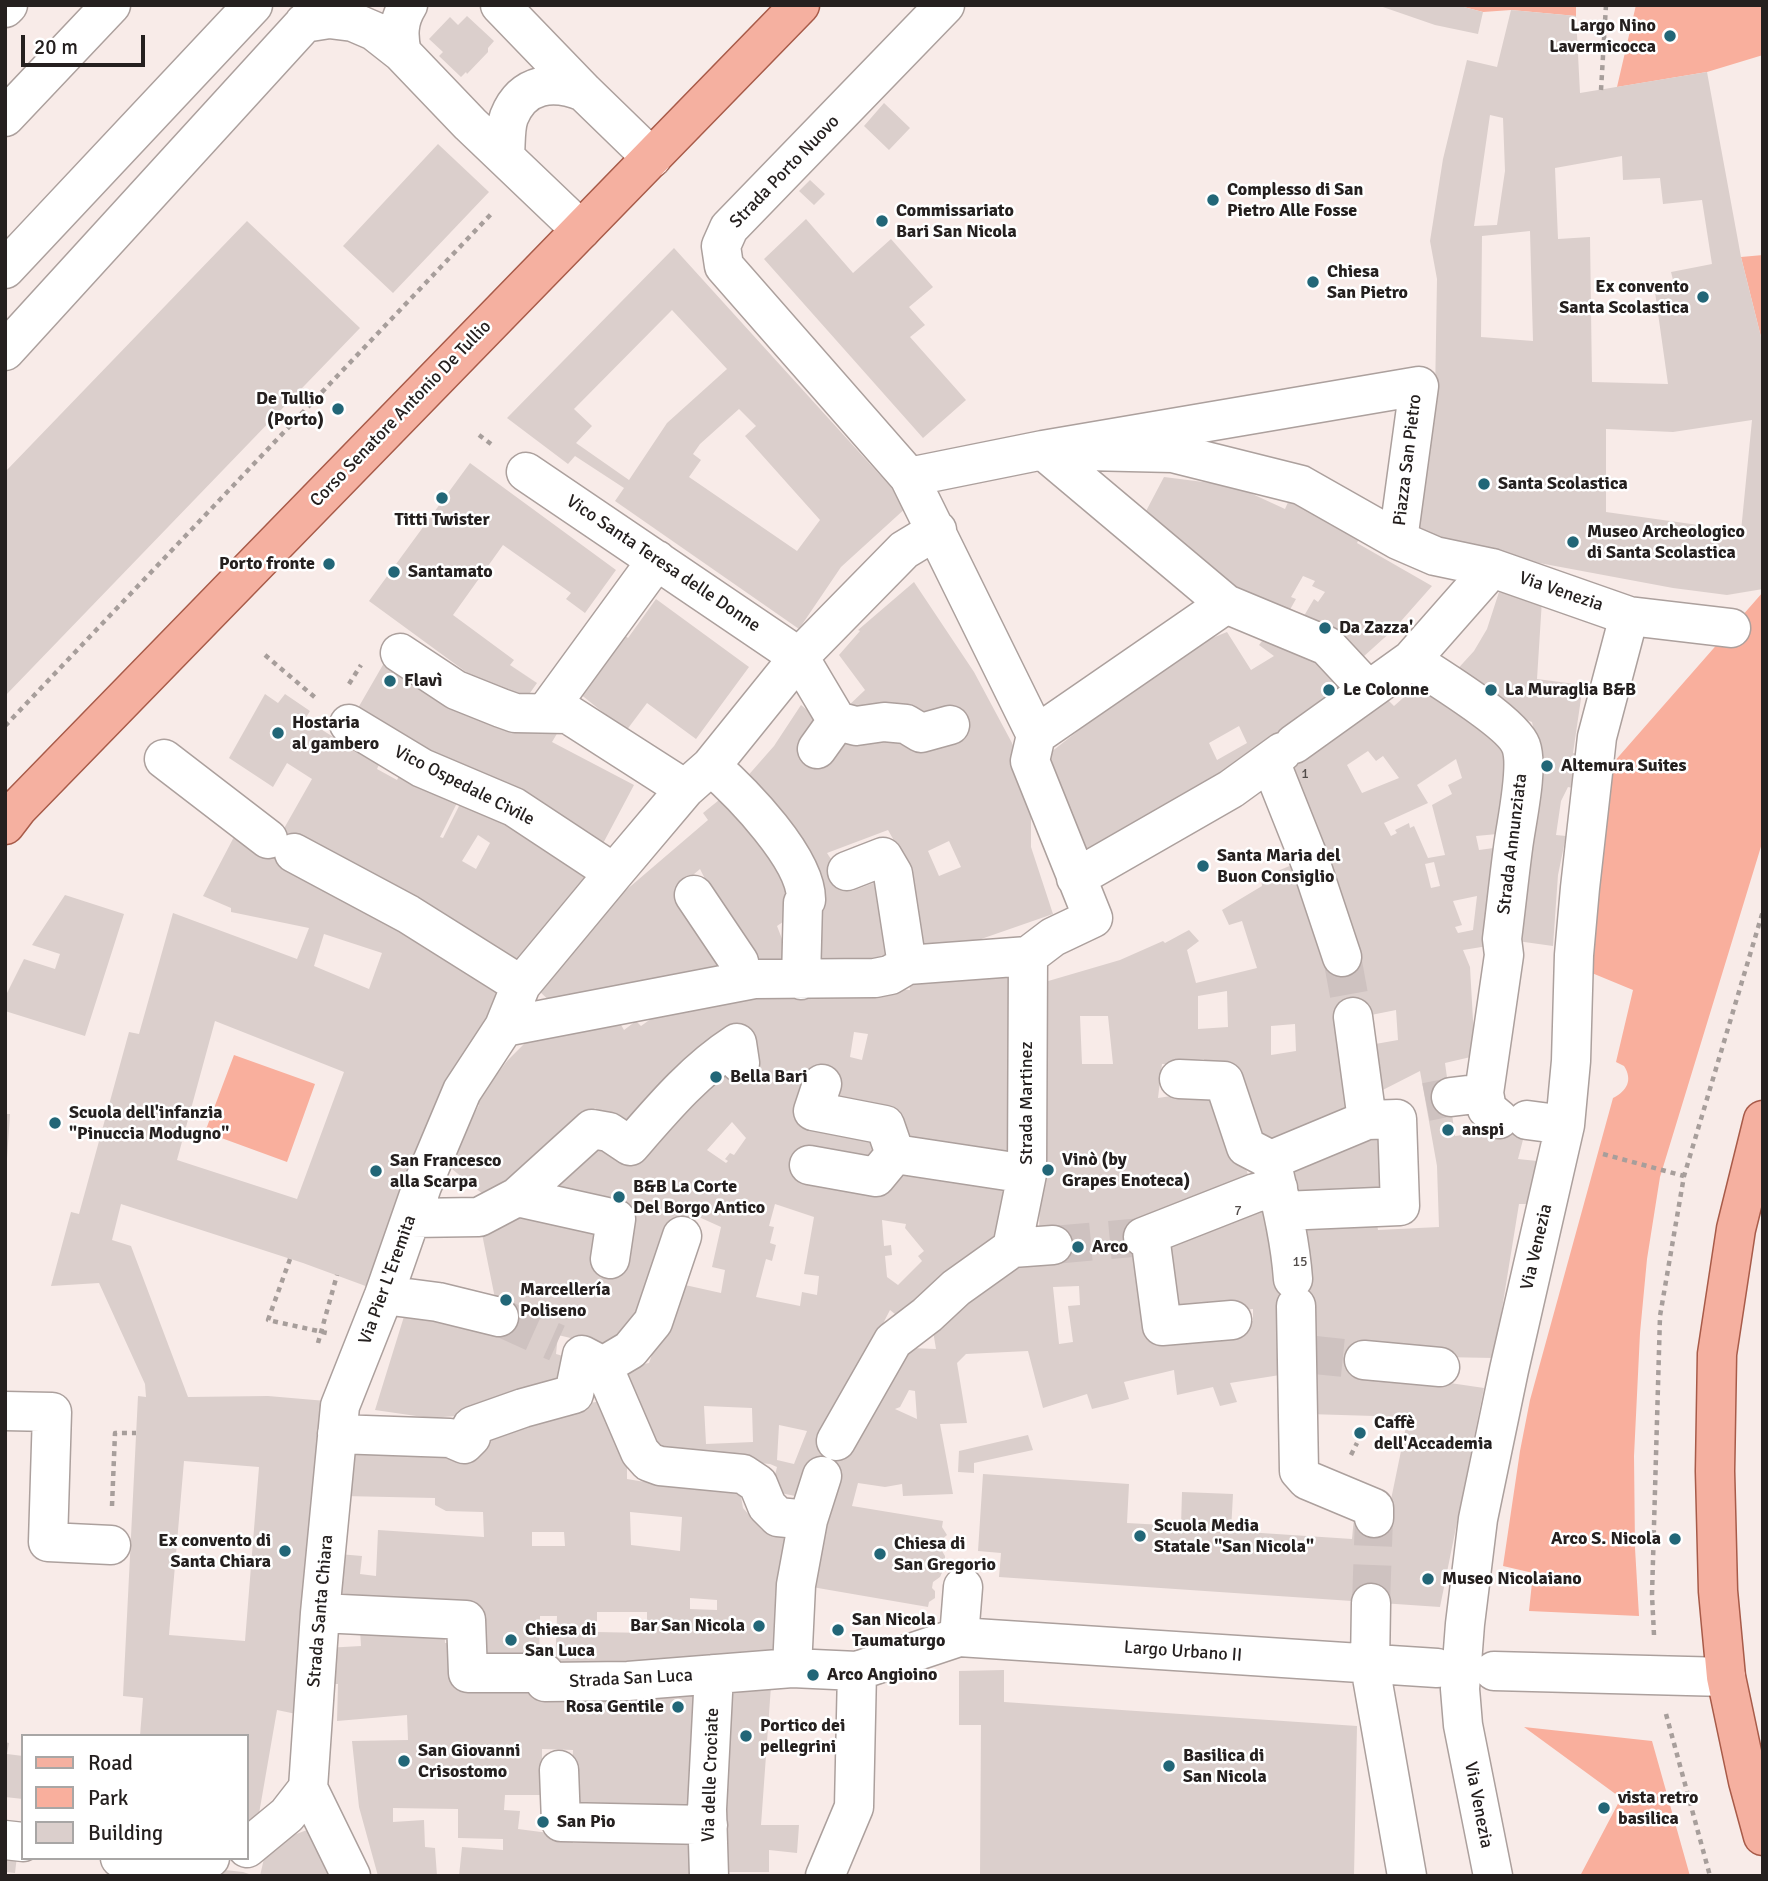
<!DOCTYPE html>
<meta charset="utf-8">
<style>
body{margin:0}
#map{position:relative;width:1768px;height:1881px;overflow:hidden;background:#f8ebe8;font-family:Signika,sans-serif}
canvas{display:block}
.frame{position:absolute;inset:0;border:7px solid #25201f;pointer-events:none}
.legend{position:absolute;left:21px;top:1734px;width:228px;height:126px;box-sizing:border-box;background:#fff;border:2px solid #a8a6a5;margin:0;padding:9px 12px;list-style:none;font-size:21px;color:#25201f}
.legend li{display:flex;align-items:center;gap:14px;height:35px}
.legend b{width:35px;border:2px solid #a8a6a5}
.scale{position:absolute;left:21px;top:35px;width:124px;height:32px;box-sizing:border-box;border:4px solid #25201f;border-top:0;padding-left:9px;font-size:21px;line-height:24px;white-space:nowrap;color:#25201f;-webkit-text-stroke:5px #fff;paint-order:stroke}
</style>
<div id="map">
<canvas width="1768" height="1881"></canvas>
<div class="frame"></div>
<ul class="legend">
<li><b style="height:9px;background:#f5b0a0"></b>Road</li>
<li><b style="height:19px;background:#f9af9d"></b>Park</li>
<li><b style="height:19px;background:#dbcfcc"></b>Building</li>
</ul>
<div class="scale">20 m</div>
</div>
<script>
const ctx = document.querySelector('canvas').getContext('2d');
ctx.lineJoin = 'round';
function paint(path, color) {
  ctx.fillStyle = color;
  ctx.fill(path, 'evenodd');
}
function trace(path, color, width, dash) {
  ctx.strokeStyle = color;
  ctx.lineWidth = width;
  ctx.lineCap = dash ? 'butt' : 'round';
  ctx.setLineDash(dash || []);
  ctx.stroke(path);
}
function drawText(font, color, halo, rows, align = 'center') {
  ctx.font = font + ' Signika,sans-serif';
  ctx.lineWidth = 5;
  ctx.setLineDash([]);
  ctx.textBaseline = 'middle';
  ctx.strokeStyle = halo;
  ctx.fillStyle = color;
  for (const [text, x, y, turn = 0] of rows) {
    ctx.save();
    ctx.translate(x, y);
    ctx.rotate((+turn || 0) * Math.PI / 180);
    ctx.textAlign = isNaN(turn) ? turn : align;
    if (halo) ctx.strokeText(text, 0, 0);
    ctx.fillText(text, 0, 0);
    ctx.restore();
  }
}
paint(new Path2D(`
 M1456 5H1576V16L1511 10 1483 12Z
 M1636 5H1763V55L1707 72 1617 87Z
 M1763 255V345L1741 257Z
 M1763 592V840L1660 1177 1647 1259 1640 1333 1634 1456 1635 1548 1639 1616 1529 1611 1533 1573 1503 1566 1520 1451 1530 1400 1613 1098C1627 1091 1633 1080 1624 1066L1616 1062 1633 990 1587 971 1613 763Z
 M234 1055 315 1084 287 1162 205 1132Z
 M1524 1727 1652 1741 1690 1876H1580L1621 1798Z`), '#f9af9d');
paint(new Path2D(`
 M1456 5 1483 12 1478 34 1435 25 1380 6Z
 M1511 10 1576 16 1580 93 1707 72 1741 257 1763 345V589L1727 595 1673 588 1416 540 1435 396 1437 279 1430 241 1443 159 1467 60 1497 67ZM1490 115 1503 118 1505 171 1497 225 1474 226ZM1622 156 1623 180 1660 178 1663 204 1702 200 1712 264 1671 272 1673 280 1654 285 1668 384 1592 382 1590 237 1558 239 1555 168ZM1530 231 1533 341 1481 337 1482 236ZM1752 420 1741 531 1606 512V429L1673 432Z
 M467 16 494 41 488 48V52L467 74 466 72 461 77 439 56 443 52 429 39 450 17 458 25Z
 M884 103 910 128 889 150 864 126Z
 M438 144 489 192 393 293 343 246Z
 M810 180 825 194 814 205 799 191Z
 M806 219 853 273 891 239 933 287 909 307 925 325 910 337 966 400 923 438 764 259Z
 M247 221 360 328 5 696V472Z
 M674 248 908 506 841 567 799 629 615 501 624 488 575 456 568 464 507 418ZM672 310 727 369 667 423 629 480 576 443 592 426 574 409ZM739 409 756 426 745 436 820 520 797 551 689 477 701 460 693 454 700 444Z
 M470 463 616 570 585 613 566 599 571 593 503 545 453 615 514 660 510 665 537 683 518 710 369 601Z
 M1164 477 1235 486 1285 509 1289 500 1361 534 1357 543 1432 586 1394 629 1352 667 1298 626 1314 599 1318 602 1325 592 1312 586 1315 581 1303 576 1291 597 1296 599 1283 622 1278 621 1145 513Z
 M914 582 974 672 1012 743 1023 778 1031 814V847L1053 914 961 946 918 952 905 860 888 830 827 853 852 891 876 882 899 963 817 967 799 911 777 926 789 957 758 965 737 923 729 927 700 869 674 891 725 965 588 1005 573 994 558 1009 537 989 611 903 708 820 703 813 745 779 774 746 801 705 827 726 865 690 839 655 860 631 858 630ZM949 841 961 867 939 876 928 851Z
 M1499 592 1542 600 1537 679 1583 685 1573 753 1580 754 1573 788 1568 787 1561 801 1556 835 1566 836 1558 875 1553 946 1510 940 1537 745 1532 722 1506 712 1453 674 1474 651 1487 629Z
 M656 599 749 667 696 739 647 703 626 731 579 693 619 631 628 638Z
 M1271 629 1315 650 1347 684 1290 734 1298 753 1354 717 1356 720 1388 700 1394 706 1419 684 1448 699 1473 718 1510 760H1514L1516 791 1509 792 1508 833 1476 836 1479 850 1501 847 1504 849 1502 893 1494 945 1463 950 1470 967 1475 1056 1445 1063 1455 1136 1521 1127 1525 1132 1518 1159 1537 1161 1533 1204H1519L1494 1358 1441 1357 1368 1347 1361 1372 1414 1385 1416 1378 1484 1388 1440 1607 999 1577 1001 1553 978 1551 983 1474 1129 1484 1127 1523 1181 1526 1182 1492 1233 1494 1231 1531 1352 1539 1354 1517 1387 1519 1408 1417 1308 1414 1305 1371 1290 1374V1369L1305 1366V1304L1288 1306 1289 1365H1285L1286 1374 1230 1383 1237 1402 1220 1406 1213 1387 1177 1395 1174 1370 1124 1382 1129 1399 1112 1404 1092 1409 1087 1394 1043 1408 1028 1351 966 1354 957 1363 967 1423 940 1424 953 1494 903 1496 902 1484 885 1487 858 1483 852 1506 943 1521 942 1527 947 1535 940 1541 939 1546 945 1556V1566L940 1577 933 1582 932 1588 935 1591V1598L929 1602 928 1607 812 1587 824 1502 827 1503 832 1479 811 1471 800 1497 771 1491 777 1467 770 1464 704 1458 650 1449 619 1369 649 1363 654 1349 643 1347 633 1353 558 1335 556 1354 563 1356V1383L511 1395 470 1415 430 1418 375 1410 406 1310 500 1323 481 1229 514 1215 513 1208 605 1221 599 1270 622 1273 636 1215 577 1202 550 1185 571 1153 594 1136 619 1145 642 1160 652 1145 595 1108 542 1163 539 1161 494 1203 447 1165 479 1105 476 1102 507 1061 529 1039 617 1018 624 1030 636 1021 641 1026 686 994 693 1003 755 987 847 988V985L910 990 908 972 1012 962 1021 1097 1016 1161H1010V1169L992 1165V1160L951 1155 894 1139 900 1111 828 1093 832 1074 810 1072 799 1109 811 1122 884 1137 880 1154 870 1168 803 1156 802 1166 872 1186 890 1166H906L1017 1188 1002 1240 973 1261 905 1322 890 1310 825 1437 848 1445 859 1419 894 1357 911 1348 936 1349 931 1319 988 1277 1018 1263 1067 1258 1065 1236 1039 1235 1041 1134 1038 984 1120 960 1163 941 1165 943 1189 930 1199 941 1187 950 1196 983 1257 968 1242 921 1229 925 1222 910 1262 886 1261 878 1299 862 1335 959 1347 955 1321 873 1331 869 1327 854 1278 741 1085 855 1041 760 1178 652 1227 632 1251 670 1274 656 1259 645ZM1239 726 1247 743 1217 760 1209 743ZM1368 751 1376 761 1383 756 1399 778 1362 793 1347 765ZM1456 759 1462 778 1448 785 1452 794 1432 805 1445 855 1428 858 1414 826 1410 828 1409 823 1395 830 1397 833 1391 836 1384 823 1428 803 1417 785ZM1434 862 1440 886 1431 888 1425 864ZM1477 896 1473 930 1458 933 1455 927 1462 925 1453 901ZM1227 991 1228 1027 1198 1029V996ZM1396 1010 1398 1040 1364 1046 1371 1096 1420 1071 1437 1166 1439 1227 1378 1230 1376 1218 1353 1222 1296 1220 1302 1279 1284 1278 1282 1261H1275L1264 1202 1163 1236 1171 1317 1253 1309V1321L1194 1326 1170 1335H1154L1153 1296 1139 1222 1251 1183 1221 1098 1206 1100 1204 1091 1158 1098 1162 1064H1182V1061L1204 1059 1205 1068H1232L1253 1144 1350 1117V1113L1360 1112 1344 1017H1361ZM1080 1016H1108L1113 1064H1082ZM1295 1024 1296 1051 1271 1055V1026ZM746 1027 750 1041H753L757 1067 740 1066 732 1053 721 1061 725 1068 674 1120 647 1102 713 1035ZM854 1032 868 1034 862 1060 850 1057ZM732 1122 746 1138 734 1155 730 1153 725 1159 728 1161 726 1163 707 1150ZM775 1204 814 1217 804 1274 819 1276 817 1295 802 1292 800 1306 756 1297 766 1259 772 1261 776 1245 770 1243 774 1227 769 1226ZM690 1213 721 1227 712 1267 725 1270 721 1293 676 1283 662 1324 650 1322 665 1277 656 1274 666 1249 674 1217 686 1222ZM882 1220 906 1224 905 1228 924 1251 918 1256 922 1261 898 1285 887 1277 885 1256 892 1255 891 1245 884 1246ZM1079 1286 1080 1305 1068 1306 1073 1342 1059 1344 1053 1287ZM909 1390 915 1391 917 1419 895 1409 900 1407ZM704 1406 752 1408 753 1442 706 1444ZM779 1425 807 1431 794 1464 777 1460Z
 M384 663 493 722 558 732 552 742 634 785 599 851 354 715Z
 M265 694 278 703 285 694 310 711 305 719 338 740 339 737 381 760 377 769 397 780 400 774 461 795 440 837 443 838 464 796 596 876 523 977 369 878 282 832 312 779 287 763 273 787 229 758ZM478 835 490 843 476 869 462 861Z
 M235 835 511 985 371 1288 303 1263 121 1204 112 1240 131 1246 188 1397 268 1396 326 1401 301 1715 277 1710 256 1831 247 1829V1736H140L143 1698 123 1696 138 1396 146 1397 145 1384 99 1283 51 1286 71 1212 79 1214 129 1032 139 1034 173 913 297 959 309 928 231 912V908L203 896ZM324 934 382 953 369 989 314 966ZM215 1021 344 1072 297 1199 177 1160ZM184 1461 259 1467 245 1641 169 1635Z
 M65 895 124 914 85 1036 5 1011V997L24 959 55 969 60 954 32 945Z
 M5 1114H10L7 1159H5Z
 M1379 1138 1380 1195 1292 1200 1291 1160 1318 1150Z
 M606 1400 627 1455V1479L663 1485H739L743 1508 762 1530 789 1532 779 1654 555 1671 557 1616H540L539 1664 484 1663 480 1606 336 1605 339 1554 362 1556 360 1574 376 1576 378 1530 484 1537 483 1512 446 1511 435 1505V1498L343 1496 352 1453 481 1455 480 1424ZM630 1512 682 1517 680 1551 631 1545ZM532 1532H564L565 1546H532ZM690 1598 717 1600V1610L690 1609ZM597 1612H647V1633L597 1632Z
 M1028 1435 1033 1450 974 1463V1473L958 1472 959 1451Z
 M444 1625 445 1643 457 1642 460 1677 697 1690 696 1876H459L462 1847 503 1850V1839L458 1838V1809L393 1808V1822L424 1820 425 1847 435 1848 437 1876H378L359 1807 352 1741 408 1740 407 1715 337 1721 338 1684H321L325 1648 361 1646 360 1630ZM542 1749 573 1750 570 1816 609 1806 649 1804V1813L594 1837V1843H573L572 1836 518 1829 520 1811 504 1810 505 1795H542Z
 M1004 1670V1702L1357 1726 1354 1876H980L981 1725H959V1671Z
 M729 1686H771L761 1825H799L797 1853 769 1850V1872H723Z
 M5 1742 9 1743 7 1754 23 1756V1799L5 1797Z
 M307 1830 329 1876H260L267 1845Z
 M5 1854 17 1856 15 1873 5 1872Z
 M225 1870 243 1872 255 1876H221Z`), '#dbcfcc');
trace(new Path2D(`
 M1342 957 1353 1017
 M1426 1102 1451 1097
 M1053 1245 1143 1237
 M499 1317 557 1343
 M1305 1354 1364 1360
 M1371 1603 1374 1518`), '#cec2c0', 38, [38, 19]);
const minor = new Path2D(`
 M500 5 584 92 652 158
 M5 8 8 5
 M304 23 329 19 353 22 374 31 402 53 470 124 581 230
 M402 53C398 36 398 21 408 5
 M5 117 111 5
 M505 155C506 143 505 128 509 117 523 82 554 80 584 92
 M5 269 253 5
 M5 351 321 5
 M1419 386 1398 540 1301 485 1173 453 1043 450Z
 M1043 450 1226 604 1036 735 909 477Z
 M526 472 799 657 837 721 856 726 884 722 906 724 921 733 950 725
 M909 477 724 266 721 246 729 228 945 5
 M1398 540 1435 556 1492 568 1629 616 1731 628
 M1226 604 1327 646 1368 690
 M400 653 456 690 501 708 515 713 568 714 685 789
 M1411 660C1434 675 1513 723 1521 746 1529 768 1516 823 1513 848 1509 878 1506 908 1502 939L1504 955 1484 1093 1487 1109 1499 1119
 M546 712 657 560
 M349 724 422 768 514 807 614 873
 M1294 744 1411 660 1492 568
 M817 749 837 721
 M164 759 268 839
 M1270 761 1311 864 1342 957
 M711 766C741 792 807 859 806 900L803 903 801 980
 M294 853 408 914 521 985
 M847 871 883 857 893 874 907 965
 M1076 878 1231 789 1282 752
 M694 895 739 962 743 981
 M1353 1017 1367 1120
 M504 1027 754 979 875 978 890 975 907 965 1028 956 1053 937 1093 918 1030 761 1036 735
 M1179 1079 1224 1081 1246 1147 1271 1160
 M822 1084 813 1111 885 1125 895 1154
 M1451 1097 1484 1093
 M1527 1120 1565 1125
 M809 1165 876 1177 895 1154 1027 1174
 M1283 1211 1400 1206 1397 1119 1367 1120 1271 1160C1280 1199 1290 1238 1293 1279
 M411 1218 479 1217 517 1197
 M1150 1236 1162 1326 1232 1320
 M1143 1237 1255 1193 1278 1188
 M1012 1248 1027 1174 1028 956
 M1012 1248 1053 1245
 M610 1259 616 1219 517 1197 592 1129 609 1132 630 1146C663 1108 695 1070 737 1043L740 1063
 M384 1295 438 1302 499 1317
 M1296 1306 1299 1471 1307 1480 1374 1508V1518
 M1364 1360 1440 1367
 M603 1366 630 1350 653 1322 682 1236
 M5 1411 52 1412 48 1542 111 1545
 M337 1434 450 1438 464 1444 471 1437 472 1426 523 1408 574 1394 582 1355 603 1366 640 1452 649 1462 660 1466 743 1474 758 1484 767 1506 778 1517 808 1520
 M836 1441 893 1341 927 1315 956 1288 1012 1248
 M1371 1603 1370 1666 1407 1876
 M320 1613 466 1620 468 1673H544L545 1682 628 1681 792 1668 857 1671 959 1637 1437 1668
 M959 1637 963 1587
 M792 1668 796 1585 808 1520 822 1476
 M1494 1671 1726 1677
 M559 1770 561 1822 708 1825
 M308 1788 351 1876
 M5 1840 23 1842
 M247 1848 287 1815 308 1788 320 1613 340 1406 384 1295 422 1186 462 1091 504 1027 521 985 614 873 685 789 711 766 799 657 904 550 937 530
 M120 1858 177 1868 210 1858
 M709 1876 707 1809 714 1674
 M825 1876 854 1807 857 1671
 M1493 1876 1463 1725 1460 1689 1465 1624 1478 1519 1509 1370 1565 1125 1571 1061 1574 955 1580 888 1597 737 1629 616`);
const major = new Path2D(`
 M5 825 18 808 800 5
 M1763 1120 1736 1229 1717 1354 1715 1471 1718 1591 1726 1677 1748 1781 1763 1836`);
trace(minor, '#aca09d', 41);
trace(major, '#a85b49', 41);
trace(new Path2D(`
 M1601 90 1606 5
 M479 435 495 447
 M265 655 318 700
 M349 684 361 665
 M5 726 493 212
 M1603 1154 1684 1176
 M290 1259 268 1320 327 1333
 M318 1343 337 1275
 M1351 1455 1357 1443
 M112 1506 115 1433H136
 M1654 1635 1652 1595 1660 1316 1684 1176 1763 911
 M1666 1714 1710 1876`), '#a79e9b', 4.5, [5, 5]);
trace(minor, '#fff', 38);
trace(major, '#f5b0a0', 38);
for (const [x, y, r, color] of [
 [1670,36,7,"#267"],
 [1213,200,7,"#267"],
 [882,221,7,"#267"],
 [1313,282,7,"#267"],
 [1703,297,7,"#267"],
 [338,409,7,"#267"],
 [1484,484,7,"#267"],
 [442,498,7,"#267"],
 [1573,542,7,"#267"],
 [329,564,7,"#267"],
 [394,572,7,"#267"],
 [1325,628,7,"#267"],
 [390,681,7,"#267"],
 [1329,690,7,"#267"],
 [1491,690,7,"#267"],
 [278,733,7,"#267"],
 [1547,766,7,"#267"],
 [1203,866,7,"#267"],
 [716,1077,7,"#267"],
 [55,1123,7,"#267"],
 [1448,1130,7,"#267"],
 [1048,1170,7,"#267"],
 [376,1171,7,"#267"],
 [619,1197,7,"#267"],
 [1078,1247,7,"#267"],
 [506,1300,7,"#267"],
 [1360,1433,7,"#267"],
 [1140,1536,7,"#267"],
 [1675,1539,7,"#267"],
 [285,1551,7,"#267"],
 [880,1554,7,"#267"],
 [1428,1579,7,"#267"],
 [759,1626,7,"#267"],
 [838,1630,7,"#267"],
 [511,1640,7,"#267"],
 [813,1675,7,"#267"],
 [678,1707,7,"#267"],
 [746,1736,7,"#267"],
 [404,1761,7,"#267"],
 [1169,1766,7,"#267"],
 [1604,1808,7,"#267"],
 [543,1822,7,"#267"]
]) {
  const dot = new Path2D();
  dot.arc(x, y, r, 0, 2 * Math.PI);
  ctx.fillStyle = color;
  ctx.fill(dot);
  trace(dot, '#fff', 2.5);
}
drawText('14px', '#524c4a', null, [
 ["1",1305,774],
 ["7",1238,1211],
 ["15",1300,1262]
]);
drawText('bold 18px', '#25201f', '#fff', [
 ["Largo Nino",1656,26,"right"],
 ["Lavermicocca",1656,47,"right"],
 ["Complesso di San",1227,190],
 ["Pietro Alle Fosse",1227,211],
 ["Commissariato",896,211],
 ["Bari San Nicola",896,232],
 ["Chiesa",1327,272],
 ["San Pietro",1327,293],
 ["Ex convento",1689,287,"right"],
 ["Santa Scolastica",1689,308,"right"],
 ["De Tullio",324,399,"right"],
 ["(Porto)",324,420,"right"],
 ["Santa Scolastica",1498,484],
 ["Titti Twister",442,520,"center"],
 ["Museo Archeologico",1587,532],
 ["di Santa Scolastica",1587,553],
 ["Porto fronte",315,564,"right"],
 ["Santamato",408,572],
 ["Da Zazza'",1339,628],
 ["Flavì",404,681],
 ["Le Colonne",1343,690],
 ["La Muraglia B&B",1505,690],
 ["Hostaria",292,723],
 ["al gambero",292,744],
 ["Altemura Suites",1561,766],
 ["Santa Maria del",1217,856],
 ["Buon Consiglio",1217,877],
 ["Bella Bari",730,1077],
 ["Scuola dell'infanzia",69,1113],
 ["\"Pinuccia Modugno\"",69,1134],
 ["anspi",1462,1130],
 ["Vinò (by",1062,1160],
 ["Grapes Enoteca)",1062,1181],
 ["San Francesco",390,1161],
 ["alla Scarpa",390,1182],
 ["B&B La Corte",633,1187],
 ["Del Borgo Antico",633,1208],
 ["Arco",1092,1247],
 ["Marcellería",520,1290],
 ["Poliseno",520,1311],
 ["Caffè",1374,1423],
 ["dell'Accademia",1374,1444],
 ["Scuola Media",1154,1526],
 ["Statale \"San Nicola\"",1154,1547],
 ["Arco S. Nicola",1661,1539,"right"],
 ["Ex convento di",271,1541,"right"],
 ["Santa Chiara",271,1562,"right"],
 ["Chiesa di",894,1544],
 ["San Gregorio",894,1565],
 ["Museo Nicolaiano",1442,1579],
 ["San Nicola",852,1620],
 ["Taumaturgo",852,1641],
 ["Bar San Nicola",745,1626,"right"],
 ["Chiesa di",525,1630],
 ["San Luca",525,1651],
 ["Arco Angioino",827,1675],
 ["Rosa Gentile",664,1707,"right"],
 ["Portico dei",760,1726],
 ["pellegrini",760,1747],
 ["San Giovanni",418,1751],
 ["Crisostomo",418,1772],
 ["Basilica di",1183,1756],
 ["San Nicola",1183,1777],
 ["vista retro",1618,1798],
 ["basilica",1618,1819],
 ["San Pio",557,1822]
], 'left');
drawText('18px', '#25201f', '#fff', [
 ["Strada Porto Nuovo",785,172,-46],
 ["Corso Senatore Antonio De Tullio",401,414,-46],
 ["Piazza San Pietro",1408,460,-83],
 ["Vico Santa Teresa delle Donne",663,564,34],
 ["Via Venezia",1561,592,19],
 ["Vico Ospedale Civile",464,786,27],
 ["Strada Annunziata",1513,844,-83],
 ["Strada Martinez",1027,1103,-90],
 ["Via Venezia",1537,1247,-77],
 ["Via Pier L'Eremita",388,1280,-70],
 ["Strada Santa Chiara",321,1611,-85],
 ["Largo Urbano II",1183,1652,4],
 ["Strada San Luca",631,1679,-3],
 ["Via delle Crociate",711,1775,-88],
 ["Via Venezia",1478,1805,79]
]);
</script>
